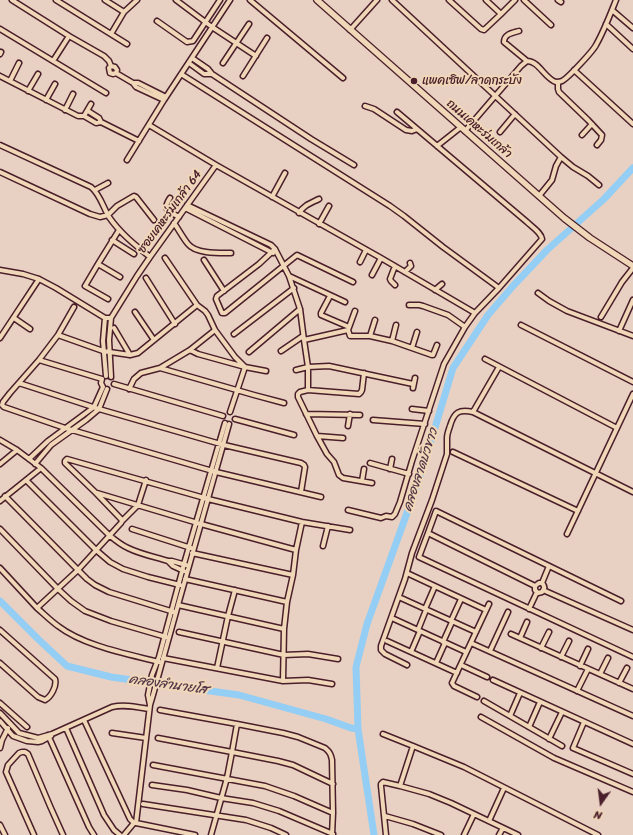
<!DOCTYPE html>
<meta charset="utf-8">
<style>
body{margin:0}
#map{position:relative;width:633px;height:835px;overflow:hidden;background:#e8d1c2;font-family:Sriracha,sans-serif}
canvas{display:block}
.north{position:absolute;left:581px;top:783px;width:40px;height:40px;-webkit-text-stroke:3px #f0d7b8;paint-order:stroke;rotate:194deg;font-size:11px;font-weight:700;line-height:16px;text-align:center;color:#4a1f2b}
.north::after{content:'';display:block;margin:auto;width:14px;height:18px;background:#4a1f2b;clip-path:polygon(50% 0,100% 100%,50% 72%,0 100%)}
</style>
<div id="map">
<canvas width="633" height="835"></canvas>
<div class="north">N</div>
</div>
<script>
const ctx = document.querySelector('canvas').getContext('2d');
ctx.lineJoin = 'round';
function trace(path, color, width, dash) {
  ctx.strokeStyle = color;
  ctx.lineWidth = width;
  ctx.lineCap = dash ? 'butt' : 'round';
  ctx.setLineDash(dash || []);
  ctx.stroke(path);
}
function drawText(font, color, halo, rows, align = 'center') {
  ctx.font = font + ' Sriracha,"Playpen Sans Thai",sans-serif';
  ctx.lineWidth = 4;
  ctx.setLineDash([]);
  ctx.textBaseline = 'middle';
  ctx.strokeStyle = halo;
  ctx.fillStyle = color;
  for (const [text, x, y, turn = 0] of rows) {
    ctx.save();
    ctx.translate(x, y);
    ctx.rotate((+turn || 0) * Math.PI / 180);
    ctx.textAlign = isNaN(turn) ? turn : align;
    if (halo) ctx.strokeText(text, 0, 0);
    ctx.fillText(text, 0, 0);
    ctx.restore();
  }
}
trace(new Path2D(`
 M0 601 38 639 67 666 111 677 239 695 326 719 351 728 358 729
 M374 835 358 729 356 667 367 624 421 474 453 368 488 315 513 286 547 250 604 199 633 168`), '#94cef4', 7);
const street = new Path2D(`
 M12 0 69 36 104 56 109 61 111 66 115 67 117 70 116 73 133 83 136 87 164 100
 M56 0 127 44
 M105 0 124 12
 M176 0 212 27 256 56
 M250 0 343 78
 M392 0 561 157 573 167 588 176 599 185
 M449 0 481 29 484 30 501 14 515 0
 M486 0 501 14
 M524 0 551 25
 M558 0 561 2
 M612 10 633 28
 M157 21 187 42 193 41 220 0
 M606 24 633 49
 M0 29 106 93
 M350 30 377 0
 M519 31C512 33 504 34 504 42L527 61
 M111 34 124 12 137 0
 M0 54 1 52
 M192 58 208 69 212 74 311 139 354 165
 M53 61 69 36
 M189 63 204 74H212
 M223 63 249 24
 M111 66 109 68 110 73 113 74 116 73
 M574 70 633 124
 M181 74 390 206 404 216 443 247 499 288
 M0 76 78 116H84L91 104
 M243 76 267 38
 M10 81 19 63
 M558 82V89L559 92 588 120 602 135 601 140 597 145
 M133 83H138L166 97
 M28 91 38 74
 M46 100 55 84
 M365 106 374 109 406 130 412 131 417 129
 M65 110 73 94
 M88 111 99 118 101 122
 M84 116 96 123 101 122 139 141
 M149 125 216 165 381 258 475 313
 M465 131 521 66 527 61C539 61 545 79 556 82 559 82 560 82 562 81 568 78 593 51 596 45 604 31 610 15 616 0
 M500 132 515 114
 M582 135 592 124
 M0 145 91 187C100 194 103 207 109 217 120 233 135 245 150 257
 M437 146 461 127
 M127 160 164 100 230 0
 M0 172 90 214 100 217 108 215 117 206 134 196 136 197 154 220
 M95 190 108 183
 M539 196 552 180 556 166 561 157
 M272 197 285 173
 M170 198C162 210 168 211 179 217
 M187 205 271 245 275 249 289 276 300 309 304 340 308 367V390
 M185 208 273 253
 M299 213C304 205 311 203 319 199
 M174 223C179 230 183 238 188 244 196 254 219 253 231 253
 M319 224 329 206
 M112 240 134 254
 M275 249 259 264 217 296 216 299 222 313H225L297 255 353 282
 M165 258 197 305 205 311 208 315 215 330 235 357 245 367 230 412
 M204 260 224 291
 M360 262 366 250
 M98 264 120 277
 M0 270 23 274 39 279 56 288 105 318H111L137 276 150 257 216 165
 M405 272 411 266 410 263
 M372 275 381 258
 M289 276 345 302
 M146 278 175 324
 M395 285 391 281 390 279 395 266
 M435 290 442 284
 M538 293 549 301 567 311 633 336
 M330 296 321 313V315L349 327
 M108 299 85 286 98 264 119 230
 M409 305H419L423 306 448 315 465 327
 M74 307 58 335 39 360 10 393 3 402 2 405 4 407 65 428 216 472 321 497
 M355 311 348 330 350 336H370L392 341 432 355H433L437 345
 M135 312 154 340
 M601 317 622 282 633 268
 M14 318 30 329
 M105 318 103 341 106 376
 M111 318 109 340 111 377
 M521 325 633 382
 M114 328 130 355
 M619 331 633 300
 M234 334 294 288
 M58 335 103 351 130 355 138 353 197 305
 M370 336 375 320
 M0 338 39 279
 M304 340 348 330
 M392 341 396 325
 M412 348 417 332
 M190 350 198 354 245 367 266 371
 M281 351 303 336
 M249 352 300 309
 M485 359 617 428
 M39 360 102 379
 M160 368 254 395 284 403
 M296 370 308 367 329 366 413 384
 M364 373 362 390 361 392 359 394 308 390 300 392 298 394V397L317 436 327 454 334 462 339 475 343 478 372 483
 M19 383 99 409 224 445 301 463 304 465 305 467 301 492
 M114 384 223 416
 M413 388 415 378
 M129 389 134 379 141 373 160 368 190 350 215 330
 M412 409 429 411
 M473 412 499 367
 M306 414 360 415
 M235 419 294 435
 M373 420 425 424
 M348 426 350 414
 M317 436 343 438
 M0 440 17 450 41 468 109 535C115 540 121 545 128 548 140 554 155 557 168 561H172L186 565
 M453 452 578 511
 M29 459 48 441 94 407 103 387 101 383 102 379
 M370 463 409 474
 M0 464 17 450
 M35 464 51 445 86 420 99 409 107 389
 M390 469 392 459
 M26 480 96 550 110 562 123 569 148 577 180 585
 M362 481 364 469
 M97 493 201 524 296 550
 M5 496 78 570 87 579 95 585 109 592 174 612
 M0 501 41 468
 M348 510 381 518 386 516 392 517 395 514 400 502 412 461 444 364 465 327 475 313 499 288 542 239C541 232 532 227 527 222L397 112
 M122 521 138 505 146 480
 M0 529 58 589 71 601 85 611 111 621 166 637
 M132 529 191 548
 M428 533 419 557 633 657
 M567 534 633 394
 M323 546 328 526
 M192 553 293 575
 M168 561 173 566 184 571
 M0 568 37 608 78 570 121 523 122 521 121 519 96 493 65 463V461L67 459 208 499 302 522 350 530
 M409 574 486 610
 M185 579 287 602
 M542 583H539L535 586V590L538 593 542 592C545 589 545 586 542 583L549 566
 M535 586 428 533 436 511 621 601
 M543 590 633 630
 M401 598 476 632
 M178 605 284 629
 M37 608C44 614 51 621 58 626 84 646 128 654 159 662
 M425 609 435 586
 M529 609 537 592
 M394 619 466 652
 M451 621 461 599
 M0 630 55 679C57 686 51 697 45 700L38 697 0 663
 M418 630 426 610
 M179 632 284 655 308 654 338 659
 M511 634 633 689
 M520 638 527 622
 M387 641 457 673
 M443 642 452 622
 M471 643 633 716
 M541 648 549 632
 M490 651 508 612
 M411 652 420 631
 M561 657 569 641
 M163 658 283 681 308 680 332 684
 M436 663 445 643
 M407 665 385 654 381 650V646L405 579 412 553 432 500 447 454C447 448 447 443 447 438 447 434 449 429 450 426 454 412 459 409 473 412L633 492
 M461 665 487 677
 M580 666 588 649
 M217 668 228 616 235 590
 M600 674 608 658
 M493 680 633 744
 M283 681 284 629 287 602 293 575 296 550 302 522
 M619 683 627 668
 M577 691 588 669
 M477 697 454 686 452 683 489 604
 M484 701 562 746
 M0 703 27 727
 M150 705 153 695 178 605 229 424
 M160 710 237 724 283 733 298 737 325 748C330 752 331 755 332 760L333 813 332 835
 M0 713 19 733 38 738 52 734 112 707C124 704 137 707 149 709
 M510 716 520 693
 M481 717 554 758 633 792
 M84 720 130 819 134 823H136L195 835
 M0 721 13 736 27 741 38 742 42 741 51 736
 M584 722 573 748 633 774
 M529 727 540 702
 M66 728 104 815 114 830 120 835
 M112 733 146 738
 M383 734 413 746 464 767 598 835
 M48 735 89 827 94 835
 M158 738 232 752 237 724
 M549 739 562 712
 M0 748 2 740 8 728
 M153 765 265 786 294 796 333 813
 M152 785 187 790 221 798 253 803 279 811 333 834
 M400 786 413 746
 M143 804 246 820 271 828 286 835
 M385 816 413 824 441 835
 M489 821 504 788
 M136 823 150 705 148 695 152 675 159 657 184 564 225 423
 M0 825 5 835
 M34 835 6 772 8 765 19 753 22 752H25L28 754 50 806 63 835
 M124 835 134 823
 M211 835 227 778 232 752 278 761 293 765 333 784
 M386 835 381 786V784L383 782 400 786 429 794 451 803 518 835
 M464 835 474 814
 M499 835 503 828`);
const secondary = new Path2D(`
 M317 0 564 218 590 238 633 266`);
trace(street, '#4a1f2b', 7);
trace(secondary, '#4a1f2b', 8);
trace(street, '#f0d7b8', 4);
trace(secondary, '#f0d7b8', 5.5);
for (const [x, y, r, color] of [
 [414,81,4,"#4a1f2b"]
]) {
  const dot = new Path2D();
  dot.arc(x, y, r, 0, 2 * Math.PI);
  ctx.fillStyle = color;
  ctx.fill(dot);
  trace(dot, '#f0d7b8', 1.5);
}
drawText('12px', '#4a1f2b', '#f0d7b8', [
 ["แพคเซิฟ/ลาดกระบัง",422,81]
], 'left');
drawText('12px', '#4a1f2b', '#f0d7b8', [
 ["ถนนเคหะร่มเกล้า",479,129,41],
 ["ซอยเคหะร่มเกล้า 64",170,212,-54]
]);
drawText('italic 13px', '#553949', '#f0d7b8', [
 ["คลองลาดบัวขาว",421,470,-72],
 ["คลองลำนายโส",168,685,8]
]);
</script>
